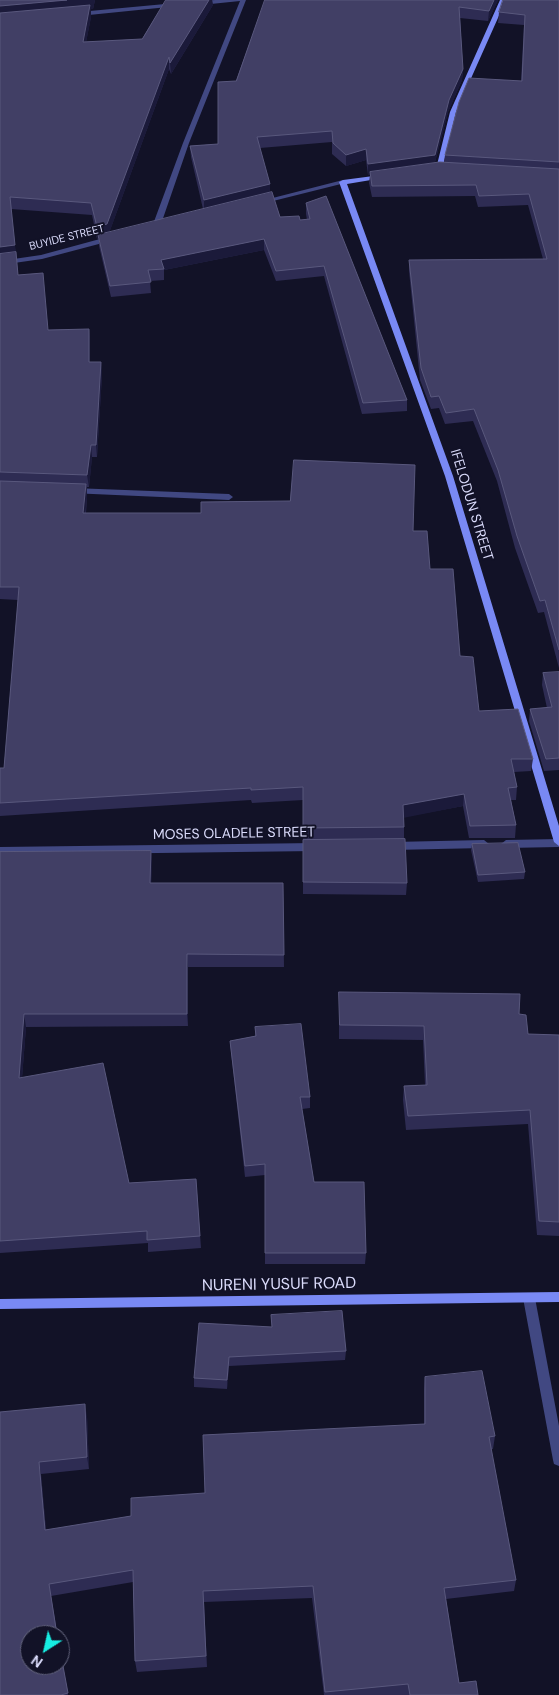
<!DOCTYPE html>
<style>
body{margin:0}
#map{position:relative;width:559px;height:1695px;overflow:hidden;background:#121227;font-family:"DM Sans",sans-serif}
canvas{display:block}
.north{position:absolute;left:20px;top:1625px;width:50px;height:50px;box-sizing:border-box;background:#121227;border:1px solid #62637c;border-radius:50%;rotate:215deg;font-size:14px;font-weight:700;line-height:20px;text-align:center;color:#dbdcfc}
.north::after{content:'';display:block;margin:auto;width:18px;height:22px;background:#16ede2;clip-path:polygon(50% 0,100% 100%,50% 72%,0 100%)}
</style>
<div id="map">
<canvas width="559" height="1695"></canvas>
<div class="north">N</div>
</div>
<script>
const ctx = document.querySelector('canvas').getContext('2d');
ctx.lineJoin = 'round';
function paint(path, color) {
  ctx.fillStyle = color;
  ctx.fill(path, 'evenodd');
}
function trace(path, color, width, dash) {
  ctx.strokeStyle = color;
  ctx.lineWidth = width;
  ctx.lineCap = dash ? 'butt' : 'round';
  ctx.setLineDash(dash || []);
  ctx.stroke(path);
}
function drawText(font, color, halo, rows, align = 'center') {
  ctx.font = font + ' "DM Sans",sans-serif';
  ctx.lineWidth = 4;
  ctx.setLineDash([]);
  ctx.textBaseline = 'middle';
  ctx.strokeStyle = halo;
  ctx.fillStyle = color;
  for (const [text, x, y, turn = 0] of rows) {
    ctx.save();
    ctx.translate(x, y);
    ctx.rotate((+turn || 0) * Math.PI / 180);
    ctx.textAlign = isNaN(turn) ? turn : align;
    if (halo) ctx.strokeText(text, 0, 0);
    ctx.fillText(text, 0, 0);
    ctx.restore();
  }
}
paint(new Path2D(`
 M215 0H246L189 143 160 227 153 229 152 227 183 143 240 1 201 5 198 3 201 1Z
 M176 3 179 5 178 6 79 16 76 14 79 12Z
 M343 180 345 181V183L261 204 257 202Z
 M111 236 115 238 114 240 42 259 0 265V261L41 255Z
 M73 488 229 494 233 497 229 500 70 493 69 491Z
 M559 839V847L506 848 501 844 506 840Z
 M484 840 489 844 484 848 393 850 388 846 393 842Z
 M316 843 321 847 316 851 0 855V847Z
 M529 1293 533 1294 535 1298 559 1426V1466L554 1464 553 1460 523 1298 525 1294Z`), '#414882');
paint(new Path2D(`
 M500 0H506L456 112 442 170 433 172V170L436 169 450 112Z
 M381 175 383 176V178L347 184 453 476 559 826V846L554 842 445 476 339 182 343 180Z
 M559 1292V1302L0 1309V1299Z`), '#7989f4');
paint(new Path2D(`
 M0 0H95L93 9H91V17L86 42 142 39 166 0H212L213 5 171 74 169 69 109 233 203 209 191 157 190 146 218 144 236 81 265 0H498L488 21 460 18 463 69 462 80 448 112 435 162H444L445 155 521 81 524 25 498 23 499 12 559 0V668L544 612 538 613 515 548 497 481 473 421 445 424 439 408 431 409 420 380 409 271V260L543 259 528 205 478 207 475 196 372 197 369 183 370 175H368L366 160 346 166 332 154V142L260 148 270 193 280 217 300 220H307L306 214V203L407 400V411L362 414 324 276 276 281 264 250 164 270V280L150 281 151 293 111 297 99 246V238L97 239 92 215 11 209 18 275 48 330 89 329 90 341V362H101L102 375 97 457H92L89 487H87V497L86 513 413 531 430 569 460 656 479 711 533 759 531 771 514 772 517 787 516 800H511L516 825 515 838H469L463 806 404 817V839L407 883 406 895 303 894V800L252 803 251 800 0 816V768H4L18 600 0 599Z
 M559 672V770L544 771 529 721 530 709 547 708 542 685 543 673Z
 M472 844 525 872 524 879 478 882 471 850Z
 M151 851 152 863 151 883H283L284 967H188V1026L26 1027 22 1078 129 1183 196 1179 201 1248 148 1252V1243L0 1253V852Z
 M339 992 519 1014 528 1034 559 1035V1236L537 1235 528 1124 406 1130 403 1100 404 1086 425 1085 423 1040 339 1039Z
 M255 1027 310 1097V1108L302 1109 314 1182 366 1253 365 1264H265V1175L245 1177 231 1052 230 1041 255 1036Z
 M271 1315 346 1351 345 1360 229 1366 227 1389 194 1387V1378L272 1327Z
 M425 1377 495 1436 493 1449H491L516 1580 514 1591 446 1599 459 1683 478 1695H324L312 1598 204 1602 207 1667 137 1672 135 1661 133 1582 51 1596 68 1695H0V1412L87 1416 89 1469 41 1474 46 1530 131 1516 424 1424V1389Z`), '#2e2c53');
paint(new Path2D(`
 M67 0H95L93 9H91V17L84 53 0 18V6Z
 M209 0H212L213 5 171 74 170 63Z
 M494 0H498L488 21 489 11Z
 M169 57V69L108 236 98 235 99 238 97 239V227Z
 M463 69 462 80 448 112 434 166 370 172V175H368V164L449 100Z
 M366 149V160L346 166V155Z
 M270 184V196L204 212V200Z
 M264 239V250L164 270 161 260Z
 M15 245 16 257 0 260V247Z
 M89 329 90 341V375L89 362Z
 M101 362 102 375 97 457 96 445Z
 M91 445 92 457 89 487 87 475Z
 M86 484 87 497 84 525 83 513Z
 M464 794 463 806 403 818V805Z
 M151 851 152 863 151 895 150 883Z
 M187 954 188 967V1026L187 1014Z
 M24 1014 26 1027 21 1090 19 1078Z
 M229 1357V1366L227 1389V1380Z
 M85 1404 87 1416 89 1469 87 1457Z
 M39 1462 41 1474 47 1542 45 1530Z`), '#1b1a3a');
const building = new Path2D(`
 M0 0H67L0 6Z
 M166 0H209L170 63 169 57 107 224 97 227 91 203 10 197 15 245 0 247V13L90 5 83 42 142 39Z
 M265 0H494L489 11 459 7 463 69 449 100 435 155 368 164 366 149 346 155 333 143 332 131 257 137 270 184 204 200 190 146 218 144V82L236 81Z
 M503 0H559V162L445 155 459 102 469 78 522 81 525 15 499 12Z
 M440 162 559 169V650L545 600 540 601 517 536 498 470 474 409 446 413 439 396 431 397 421 368 409 260 547 259 529 194 479 196 476 185 372 186 370 172Z
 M272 192 280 217 299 216 300 220 310 219 306 203 326 196 407 400 363 403 324 266 276 271 264 239 161 260 164 269 148 270 151 282 110 286 98 235Z
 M16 252 18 275 43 273 48 330 89 329V362H101L96 445H91L87 475 0 472V254Z
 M294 460 415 465 413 531H427L430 569H453L460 656 473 657 479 711 518 709 533 759H511L517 787 508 788 516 825 470 826 464 794 403 805 404 827 303 828V787L251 790V788L0 803V768H4L19 587H0V481L86 484 83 513H201V502L290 501Z
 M559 672V758L546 759 530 709 552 707 543 673Z
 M405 839 407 883 303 882V840Z
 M518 843 525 872 478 875 472 844Z
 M151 851 150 883H283L284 955 187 954V1014H24L19 1078 103 1063 129 1183 196 1179 200 1236 147 1240V1231L0 1241V852Z
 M339 992 520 994 519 1014 526 1015 528 1034 559 1035V1222L539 1221 530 1110 408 1116 404 1086 427 1085 424 1026 340 1025Z
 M301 1024 310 1097H300L314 1182H364L366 1253H265V1164L245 1166 230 1041 256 1036 255 1027Z
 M342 1311 346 1351 229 1357 227 1380 194 1378 199 1323 272 1327 271 1315Z
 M482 1371 495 1436 489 1437 516 1580 444 1588 459 1683 476 1681 478 1695H410L408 1684 325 1692 313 1586 203 1591 206 1656 135 1661 133 1570 49 1584 57 1635H30V1665H60V1650L68 1693 61 1695H0V1412L85 1404 87 1457 39 1462 45 1530 131 1516V1498L205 1493 203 1435 425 1424V1377Z`);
paint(building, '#413f65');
trace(building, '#59587d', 1);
drawText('11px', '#dbdcfc', '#121227', [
 ["BUYIDE STREET",67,238,-14]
]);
drawText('14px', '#dbdcfc', '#121227', [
 ["IFELODUN STREET",471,505,73],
 ["MOSES OLADELE STREET",234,834,-1]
]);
drawText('16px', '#dbdcfc', '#121227', [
 ["NURENI YUSUF ROAD",279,1285,-1]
]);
</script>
